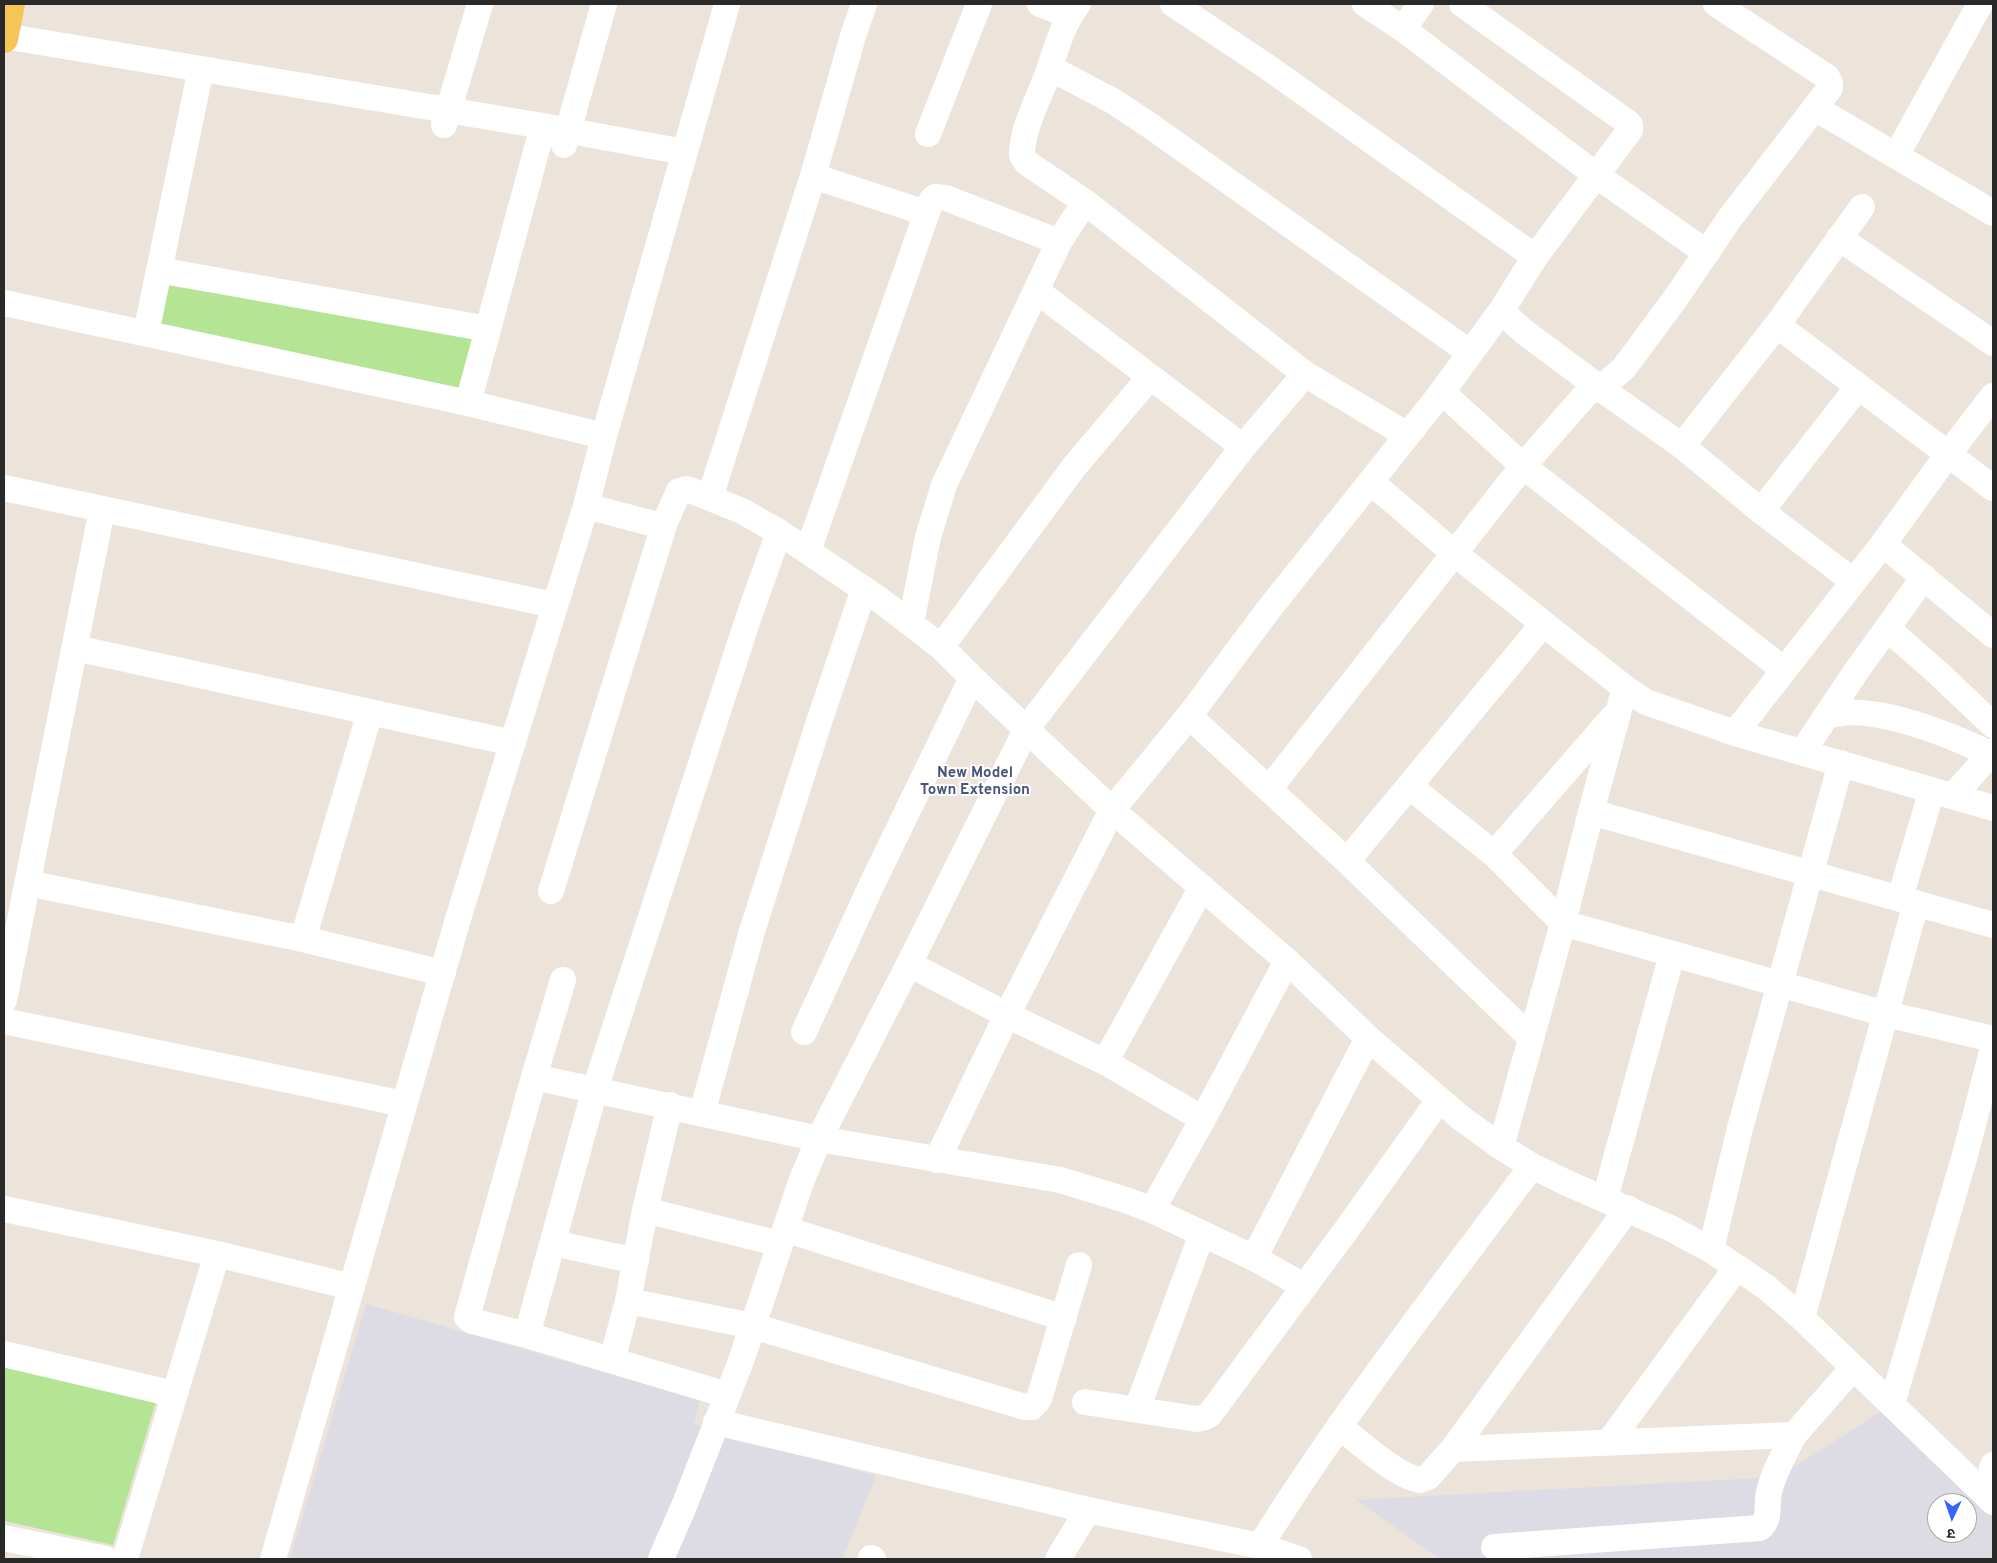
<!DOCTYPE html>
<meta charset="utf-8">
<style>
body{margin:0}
#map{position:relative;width:1997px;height:1563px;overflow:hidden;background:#ece3da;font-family:Overpass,"Noto Sans Devanagari",sans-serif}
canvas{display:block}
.frame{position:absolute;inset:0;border:5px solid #292929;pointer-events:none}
.north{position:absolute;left:1927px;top:1493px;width:50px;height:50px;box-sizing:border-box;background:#fff;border:1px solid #a9a9a9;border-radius:50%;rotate:183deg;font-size:14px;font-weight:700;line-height:20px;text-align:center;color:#292929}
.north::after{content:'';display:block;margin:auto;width:18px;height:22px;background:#3466ff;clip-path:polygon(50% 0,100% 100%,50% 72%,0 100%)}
</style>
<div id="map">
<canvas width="1997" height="1563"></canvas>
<div class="frame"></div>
<div class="north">उ</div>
</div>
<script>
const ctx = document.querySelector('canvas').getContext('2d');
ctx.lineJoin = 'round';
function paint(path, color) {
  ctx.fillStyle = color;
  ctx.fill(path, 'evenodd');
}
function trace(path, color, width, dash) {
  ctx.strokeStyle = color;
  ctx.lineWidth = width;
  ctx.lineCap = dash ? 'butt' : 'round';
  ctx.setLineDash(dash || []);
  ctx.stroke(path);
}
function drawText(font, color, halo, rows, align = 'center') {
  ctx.font = font + ' Overpass,sans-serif';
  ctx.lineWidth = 4;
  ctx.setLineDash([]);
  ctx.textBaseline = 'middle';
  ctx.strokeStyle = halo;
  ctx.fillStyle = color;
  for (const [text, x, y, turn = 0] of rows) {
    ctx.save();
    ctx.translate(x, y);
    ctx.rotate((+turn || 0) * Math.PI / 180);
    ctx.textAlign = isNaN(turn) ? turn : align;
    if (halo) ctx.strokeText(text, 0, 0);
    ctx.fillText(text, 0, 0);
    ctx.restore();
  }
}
paint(new Path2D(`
 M366 1304 700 1400 694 1424 876 1476 842 1559H290Z
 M1887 1408 1993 1508V1559H1440L1356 1500 1778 1477ZM1937 1503H1967V1533H1937Z`), '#dddbe4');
paint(new Path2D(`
 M166 285 475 336 462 391 157 325Z
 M4 1365 157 1398 113 1545 4 1521Z`), '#b5e594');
trace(new Path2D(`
 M1040 4 1069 15
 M1078 4C1060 27 1055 55 1045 81 1036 104 1022 130 1022 155L1027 163 1085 202 1305 374 1407 435
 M1173 4 1269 68 1535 257
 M1365 4 1403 29 1596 175 1707 253
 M1403 29 1421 4
 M4 36 543 126 684 152
 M1050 68 1113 101 1152 127 1469 352
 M1815 108 1993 213
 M444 125 480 4
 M928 134 979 4
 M564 145 604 4
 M1896 156 1980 4
 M813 176 926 213
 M1839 238 1993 343
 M159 270 488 329
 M1037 291 1243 447
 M4 303 468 403 604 436
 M1501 311 1523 331 1597 386 1682 446 1761 511 1853 581
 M1777 325 1993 488
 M146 333 201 69
 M1442 392 1523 466 1784 670
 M468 403 543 126
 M1682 446 1777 325 1862 207
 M1371 482 1454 553 1625 688 1646 702 1735 733 1993 808
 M4 488 554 605
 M710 497 813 176 853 36 864 4
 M586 506 658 525 665 522 679 491 687 489 742 511 779 532 880 600 941 647 972 678 1112 810 1287 961 1368 1038 1461 1118 1501 1147 1532 1166 1567 1183 1670 1228 1711 1250 1766 1287 1802 1318 1993 1502
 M1761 511 1858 387
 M1883 544 1993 635
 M808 551 931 201 935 197 946 198 1059 242
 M911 623 928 537 944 485 1059 242 1085 202
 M1888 629 1938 673 1993 725
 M941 647 1074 467 1150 377
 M75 648 513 743
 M1189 716 1347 861 1531 1038
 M1825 717C1867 700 1951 735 1990 754
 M1735 733 1883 544 1949 453 1993 396
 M1803 751 1857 670 1924 577
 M1409 786 1494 854 1563 923 1886 1014 1993 1039
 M1269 789 1523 466 1586 394 1609 381 1624 368 1675 299 1730 218 1830 88V83L1827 77 1716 4
 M1953 796 1993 751
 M1591 812 1993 925
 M1494 854 1613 717
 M1347 861 1543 624
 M27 883 303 939 443 973
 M551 891 665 522
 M1900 898 1932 790
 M303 939 370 712
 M909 964 1007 1015 1105 1062 1203 1119
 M563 980 534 1077 467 1317 472 1321 527 1335 727 1395
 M4 1000 102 510
 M4 1021 404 1104
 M804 1032 873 882 972 678
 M1105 1062 1202 887
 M534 1077 819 1139 1060 1180 1126 1200 1152 1210 1254 1258 1304 1286
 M702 1113 752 931 819 722 864 589
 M1501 1147 1563 923 1591 812 1625 688
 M937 1160 1007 1015 1112 810 1189 716 1269 609 1442 392 1501 311 1535 257 1630 130V125L1627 122 1462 4
 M1605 1199 1672 954
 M4 1209 217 1254 352 1287
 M645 1210 780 1244
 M1152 1210 1203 1119 1287 961
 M785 1229 1064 1318
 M553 1243 636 1261
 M1711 1250 1739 1132 1841 763
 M1254 1258 1368 1038
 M628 1301 753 1326 1025 1407H1032L1039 1399 1079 1265
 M1802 1318 1916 903
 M527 1335 595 1089 748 619 779 532
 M4 1354 174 1394
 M612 1360 628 1301 645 1210 670 1105
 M1085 1402 1197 1419 1205 1417 1210 1414 1347 1229 1439 1100
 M1892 1404 1965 1155 1993 1048
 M1137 1409 1202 1234
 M716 1422 1088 1510 1260 1546 1299 1559
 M1339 1426C1358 1441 1397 1477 1420 1480L1428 1477 1453 1449 1628 1208
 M1609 1442 1737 1267
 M1453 1449 1794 1435 1853 1368
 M1985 1494 1993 1465
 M4 1538 106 1559
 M1260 1546C1342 1414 1439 1291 1532 1166
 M1494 1547 1760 1528C1771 1519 1766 1505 1769 1492 1774 1471 1785 1453 1794 1435
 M871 1558 873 1559
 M125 1559 217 1254
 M273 1559 458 919 586 506 604 436 727 4
 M661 1559 684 1506 741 1361 801 1182 819 1139 909 964 1027 728 1243 447 1305 374
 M1058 1559 1088 1510`), '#fff', 26);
trace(new Path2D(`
 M4 39 11 4`), '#f5c656', 28);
drawText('bold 15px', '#48547b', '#fff', [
 ["New Model",975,774],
 ["Town Extension",975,791]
]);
</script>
